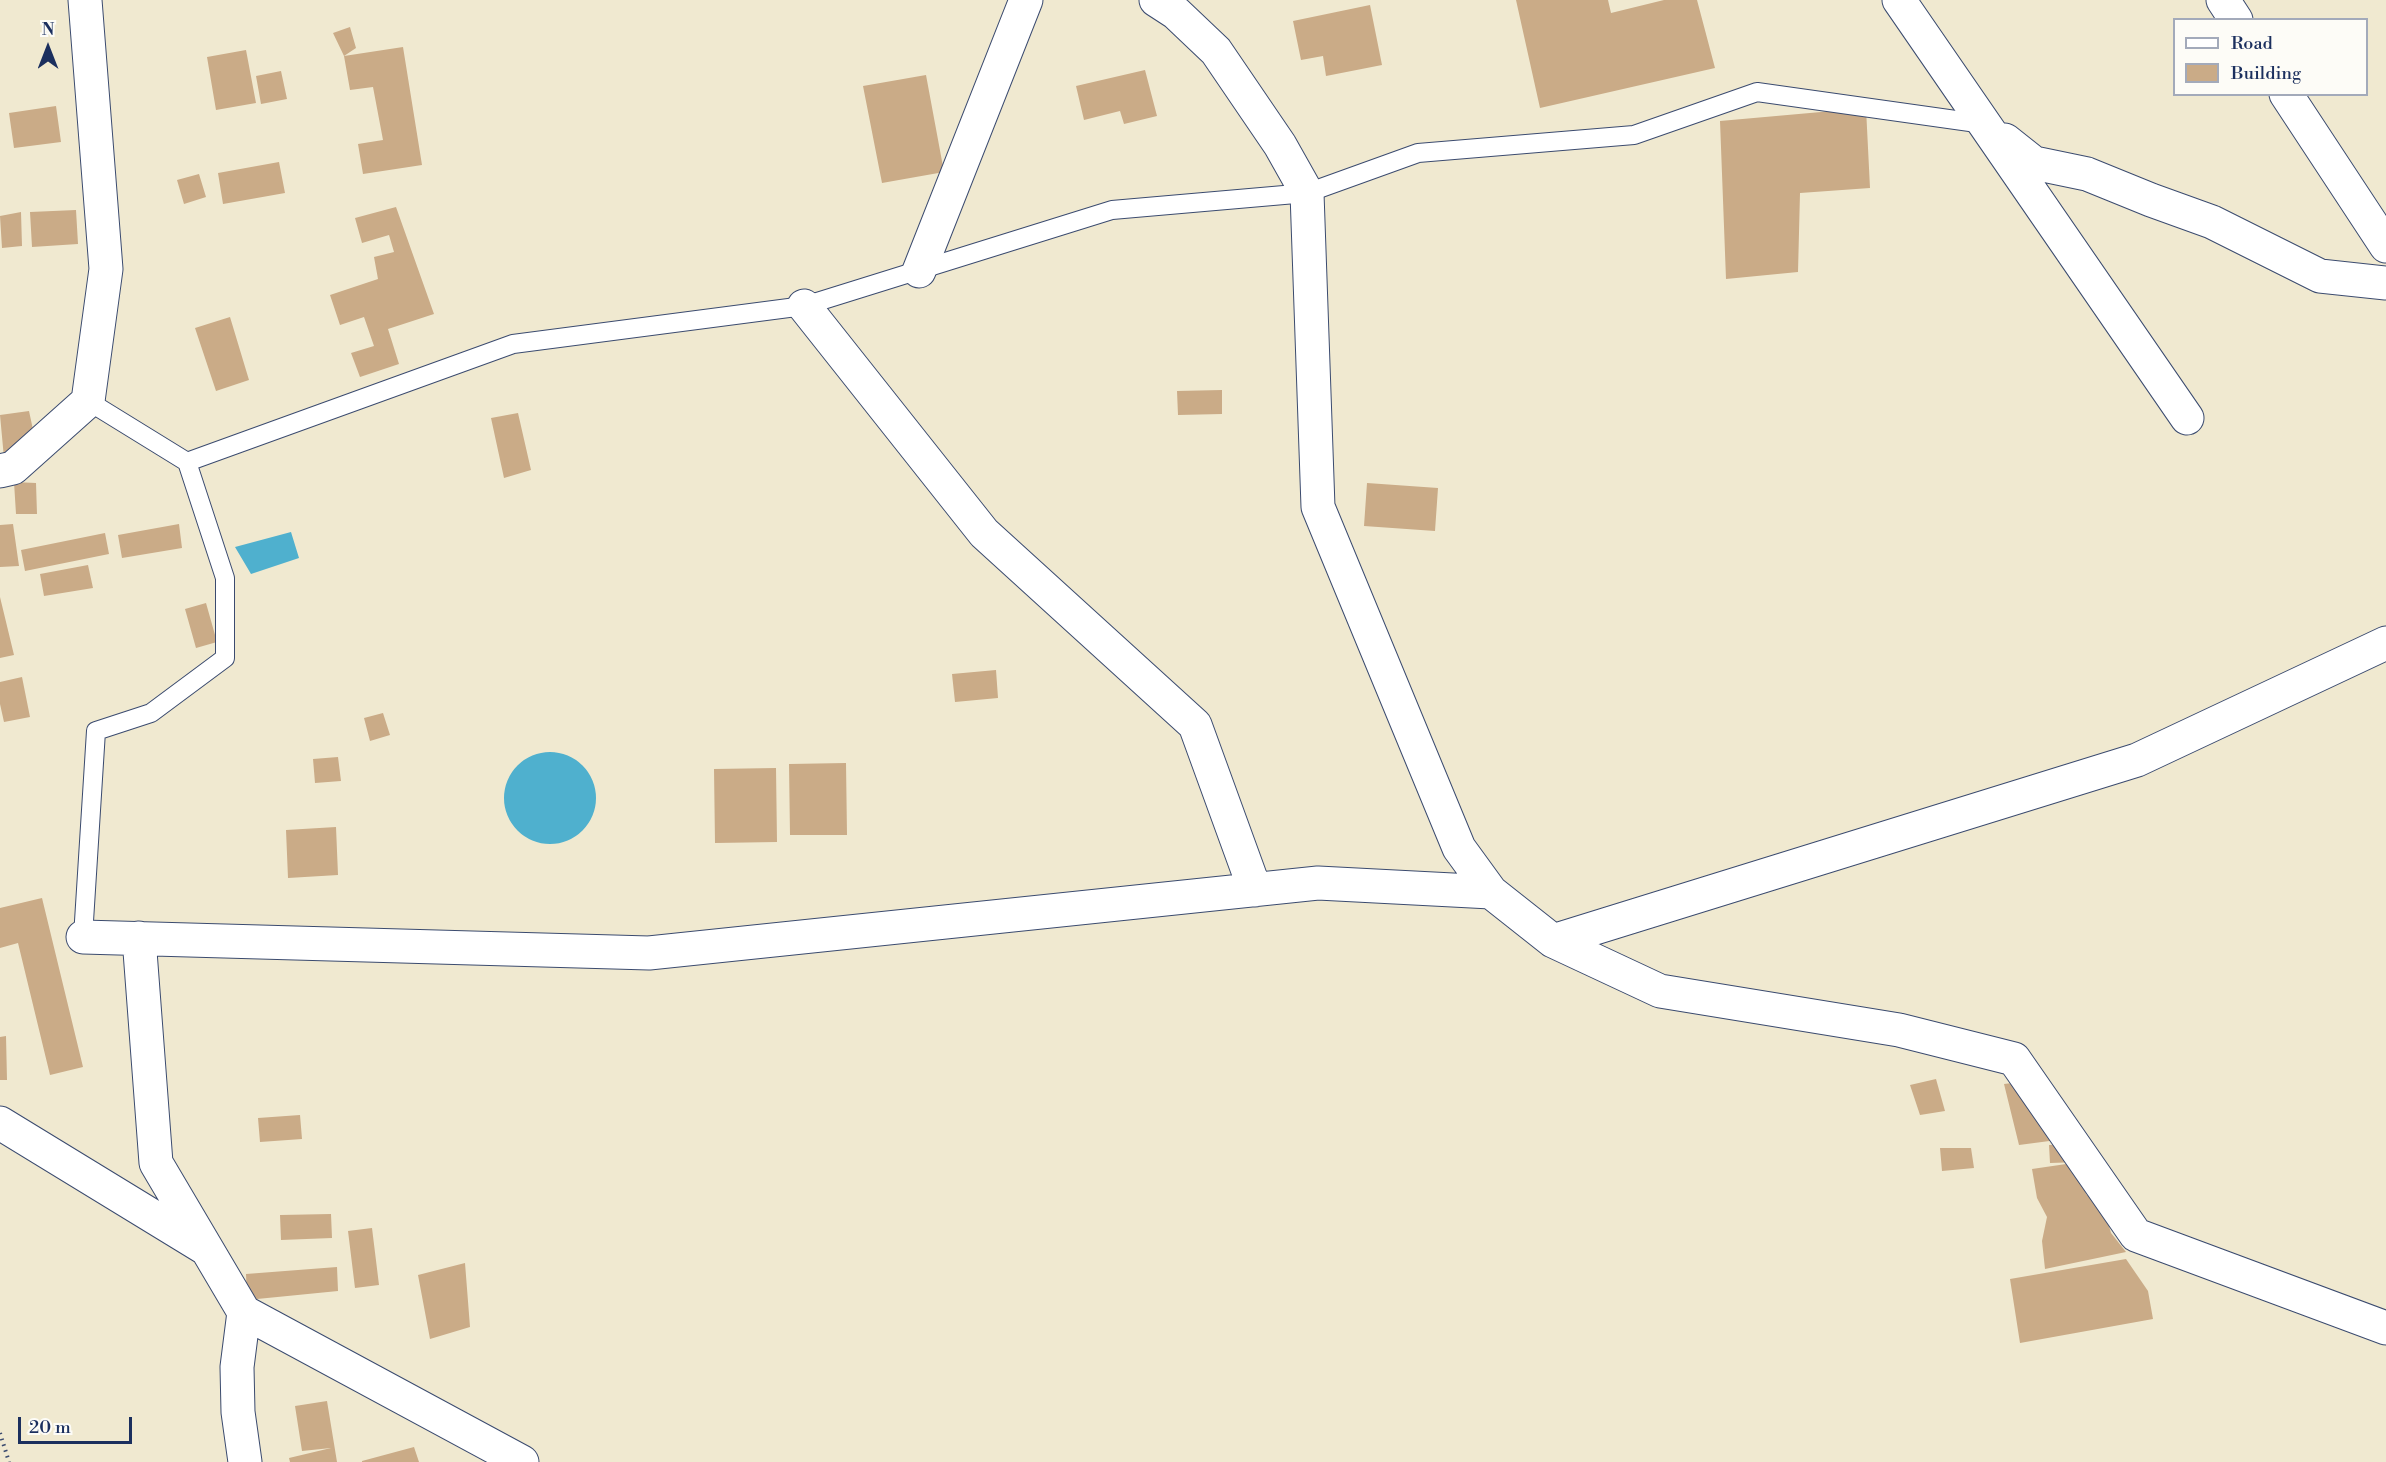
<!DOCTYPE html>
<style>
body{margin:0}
#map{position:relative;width:2386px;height:1462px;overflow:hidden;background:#f0e9d0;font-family:"Libre Bodoni",serif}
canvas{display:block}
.legend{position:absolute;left:2173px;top:18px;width:195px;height:78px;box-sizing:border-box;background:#fdfcf7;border:2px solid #a3aaba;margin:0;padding:8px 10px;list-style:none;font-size:18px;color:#1b2f5e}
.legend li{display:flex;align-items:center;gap:12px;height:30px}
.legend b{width:30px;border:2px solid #a3aaba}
.north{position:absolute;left:18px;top:18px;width:60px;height:60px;-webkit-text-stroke:4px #fdfcf7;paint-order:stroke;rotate:0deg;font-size:16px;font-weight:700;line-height:24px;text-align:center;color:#1b2f5e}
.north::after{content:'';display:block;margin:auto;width:21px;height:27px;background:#1b2f5e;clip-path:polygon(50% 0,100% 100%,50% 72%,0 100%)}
.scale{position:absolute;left:18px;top:1417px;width:114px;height:27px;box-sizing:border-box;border:3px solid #1b2f5e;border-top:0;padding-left:8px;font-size:18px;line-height:21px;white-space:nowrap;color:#1b2f5e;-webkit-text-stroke:4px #fdfcf7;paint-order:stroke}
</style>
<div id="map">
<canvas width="2386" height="1462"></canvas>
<ul class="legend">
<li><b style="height:8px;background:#fff"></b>Road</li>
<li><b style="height:16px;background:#caab87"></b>Building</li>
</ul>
<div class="north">N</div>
<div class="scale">20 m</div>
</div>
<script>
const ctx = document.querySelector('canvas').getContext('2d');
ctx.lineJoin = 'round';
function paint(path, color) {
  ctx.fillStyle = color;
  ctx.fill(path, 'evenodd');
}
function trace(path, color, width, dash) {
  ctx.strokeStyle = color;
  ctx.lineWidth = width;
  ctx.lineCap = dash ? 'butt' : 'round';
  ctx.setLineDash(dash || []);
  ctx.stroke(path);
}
paint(new Path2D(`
 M291 532 299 558 251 574 235 547Z
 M504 798a46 46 0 1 1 92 0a46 46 0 1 1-92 0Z`), '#4fb0ce');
paint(new Path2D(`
 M1516 0H1608L1611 13 1664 0H1697L1715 68 1540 108Z
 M1370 5 1382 65 1326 76 1323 56 1301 60 1293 21Z
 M350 27 356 48 344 56 333 33Z
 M403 47 422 165 363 174 358 144 383 140 373 87 350 90 344 56Z
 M246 50 256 103 216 110 207 57Z
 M1145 70 1157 116 1124 124 1120 111 1084 120 1076 86Z
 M281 71 287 99 261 104 256 76Z
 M926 75 944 172 882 183 863 86Z
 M56 106 61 142 14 148 9 113Z
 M1866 108 1870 188 1800 193 1798 272 1726 279 1720 121Z
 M279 162 285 193 223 204 218 173Z
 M199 174 206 197 184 204 177 180Z
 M396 207 434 314 388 329 399 364 360 377 351 353 374 346 364 317 340 325 330 295 378 279 374 257 394 252 389 235 362 243 355 218Z
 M76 210 78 244 32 247 30 212Z
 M21 212 22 246 2 248 0 216Z
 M230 317 249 380 216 391 195 328Z
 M1222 390V414L1178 415 1177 391Z
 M29 411 35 439 4 458 0 415Z
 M518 413 531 470 504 478 491 418Z
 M14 482 36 483 37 514H16Z
 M1367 483 1438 488 1435 531 1364 526Z
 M13 524 19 566 0 567V525Z
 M179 524 182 548 122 558 118 535Z
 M105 533 109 554 25 571 21 550Z
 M88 565 93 588 44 596 40 574Z
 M0 597 14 655 0 658Z
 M206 603 217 642 196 648 185 609Z
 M996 670 998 698 955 702 952 674Z
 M22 677 30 717 4 722 0 704V682Z
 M383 713 390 735 370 741 364 718Z
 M338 757 341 781 315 783 313 759Z
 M846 763 847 835H790L789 764Z
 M776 768 777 842 715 843 714 769Z
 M336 827 338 875 288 878 286 830Z
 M42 898 83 1067 50 1075 18 943 0 948V908Z
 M6 1036 7 1080H0V1037Z
 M1936 1079 1945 1111 1920 1115 1910 1085Z
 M2021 1082 2057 1140 2019 1145 2004 1084Z
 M300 1115 302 1139 260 1142 258 1118Z
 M2068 1144 2080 1162 2050 1163 2049 1145Z
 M1940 1148H1971L1974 1168 1942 1171Z
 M2080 1162 2086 1194 2105 1212 2111 1233 2126 1252 2045 1269 2042 1241 2047 1217 2037 1198 2032 1169Z
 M331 1214 332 1238 281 1240 280 1215Z
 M372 1228 379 1285 355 1288 348 1231Z
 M2126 1259 2148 1291 2153 1319 2020 1343 2010 1279Z
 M465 1263 470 1327 430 1339 418 1275Z
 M337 1267 338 1291 247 1300 246 1274Z
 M327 1401 337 1462H290L289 1458 331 1448 302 1451 295 1406Z
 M414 1447 419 1462H362V1461Z`), '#caab87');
const service = new Path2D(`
 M88 401 187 462
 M83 937 96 731 151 713 225 658V578L187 462 513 344 804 306 1112 210 1307 193 1418 153 1634 135 1757 92 1984 124`);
const minor = new Path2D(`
 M1156 0 1176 13 1216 51 1280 145 1307 193 1318 507 1459 848 1491 892 1553 941 1660 991 1899 1030 2014 1059 2136 1235 2386 1328
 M1899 0 2187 418
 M2223 0 2236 20
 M2286 94 2386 246
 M2005 140 2034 163 2087 174 2151 200 2212 222 2320 276 2386 283
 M919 271 1026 0
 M804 306 984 533 1195 725 1255 890
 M0 471 13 468 88 401 106 269 85 0
 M83 937 649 953 1318 883 1491 892
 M139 938 156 1163 244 1312 522 1462
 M1553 941 2137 760 2386 643
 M0 1123 203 1247
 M244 1312 237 1367 238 1412 245 1462`);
trace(service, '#3b4b6f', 20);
trace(minor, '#3b4b6f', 35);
trace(new Path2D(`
 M0 1433 9 1462`), '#3b4b6f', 4, [1.5, 4.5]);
trace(service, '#fff', 18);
trace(minor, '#fff', 33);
</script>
